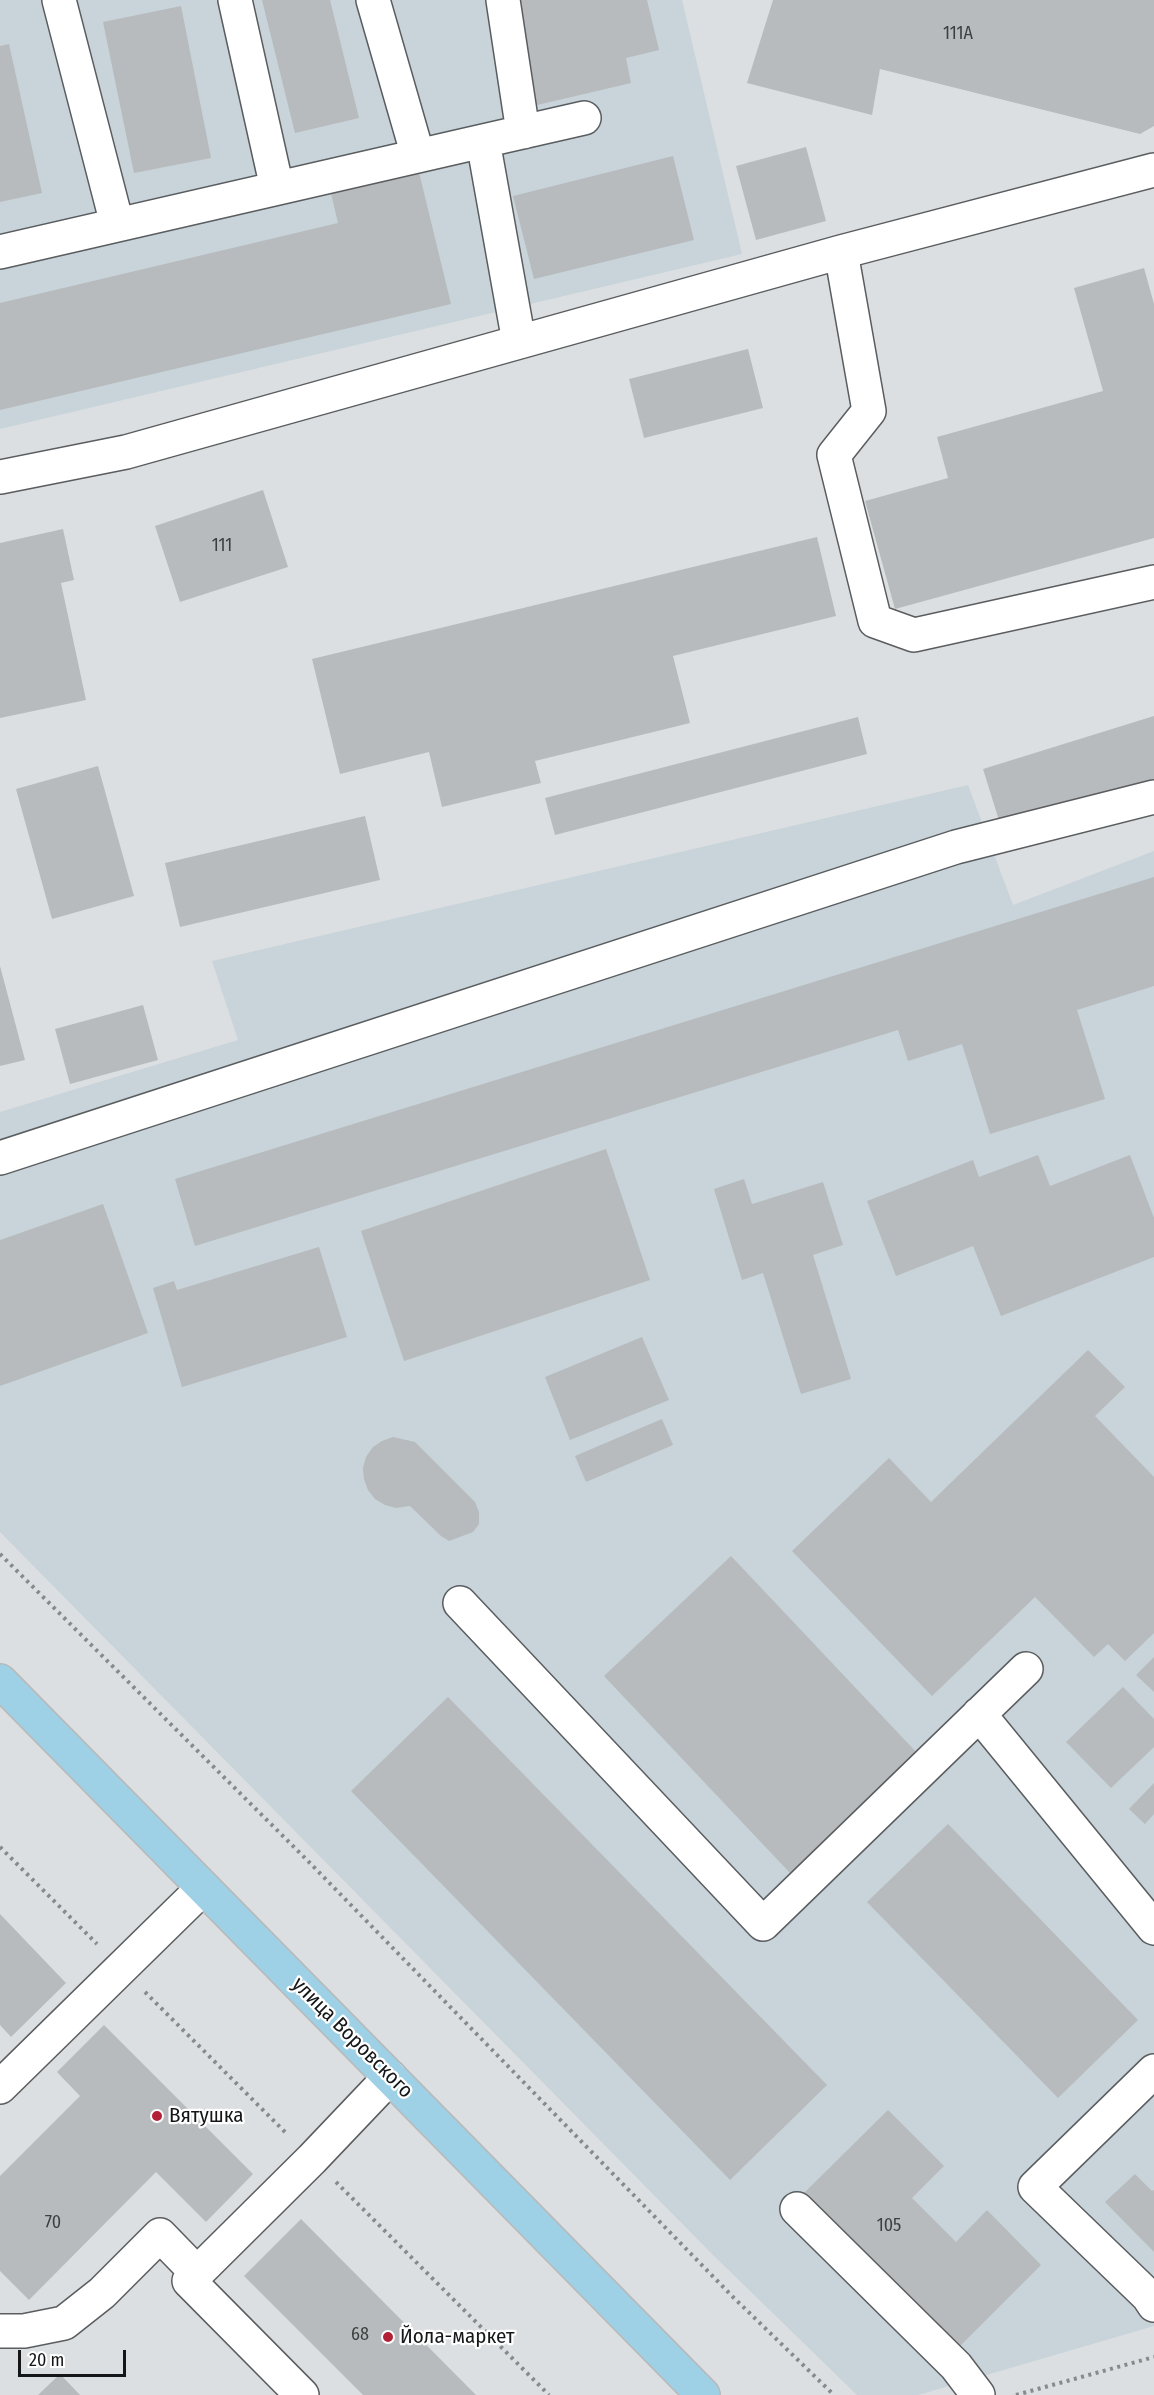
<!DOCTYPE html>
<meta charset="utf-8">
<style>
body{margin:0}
#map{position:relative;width:1154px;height:2395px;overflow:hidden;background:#dbdfe1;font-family:"Fira Sans Condensed",sans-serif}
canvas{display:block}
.scale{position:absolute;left:18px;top:2350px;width:108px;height:27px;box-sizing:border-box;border:3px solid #151617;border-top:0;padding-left:8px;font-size:18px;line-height:21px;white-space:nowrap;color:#151617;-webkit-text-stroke:4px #fff;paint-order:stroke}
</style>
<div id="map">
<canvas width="1154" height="2395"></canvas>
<div class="scale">20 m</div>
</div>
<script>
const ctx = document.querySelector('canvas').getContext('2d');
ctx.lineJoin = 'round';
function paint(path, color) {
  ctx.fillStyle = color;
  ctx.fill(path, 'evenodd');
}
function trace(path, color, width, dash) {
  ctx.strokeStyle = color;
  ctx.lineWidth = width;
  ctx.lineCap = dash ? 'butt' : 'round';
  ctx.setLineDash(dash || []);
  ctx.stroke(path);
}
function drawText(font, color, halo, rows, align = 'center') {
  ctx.font = font + ' "Fira Sans Condensed",sans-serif';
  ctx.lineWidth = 4.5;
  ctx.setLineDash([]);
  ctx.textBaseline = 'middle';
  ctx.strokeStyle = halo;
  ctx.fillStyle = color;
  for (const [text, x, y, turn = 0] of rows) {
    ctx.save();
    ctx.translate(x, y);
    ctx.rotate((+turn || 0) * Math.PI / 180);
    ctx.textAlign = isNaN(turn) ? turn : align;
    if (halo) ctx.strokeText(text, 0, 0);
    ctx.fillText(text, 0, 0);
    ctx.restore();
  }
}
paint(new Path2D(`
 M0 0H682L742 254 0 429Z
 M968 785 1013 905 1154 851V2326L918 2395H857L712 2254 0 1532V1112L238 1040 212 961Z`), '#c8d4da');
paint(new Path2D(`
 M262 0H330L359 118 295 133Z
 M508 0H647L659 50 626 58 631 83 533 106Z
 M773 0H1154V126L1140 134 880 69 872 115 747 83Z
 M181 6 211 158 134 173 103 22Z
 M9 44 42 193 0 202V46Z
 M806 147 826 221 756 240 736 166Z
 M673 156 694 240 534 279 513 196Z
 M418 168 451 304 0 410V303L338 223 330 189Z
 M1144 268 1154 304V538L895 609 865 501 948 478 937 437 1103 391 1074 288Z
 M748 349 763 408 644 438 629 379Z
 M263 490 288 567 180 602 155 526Z
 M63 529 74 580 61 583 86 700 0 718V543Z
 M817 537 836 616 673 656 690 723 535 761 541 783 442 807 429 752 340 774 312 659Z
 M1154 716V782L1002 830 983 769Z
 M858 717 867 754 555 835 545 798Z
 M98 766 134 896 52 919 16 789Z
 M365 816 380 880 180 927 165 863Z
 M1154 877V986L1077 1010 1105 1099 990 1134 962 1044 908 1061 898 1030 195 1246 175 1179Z
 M0 966 25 1060 0 1066Z
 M143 1005 158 1060 70 1084 55 1029Z
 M606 1149 650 1280 404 1361 361 1231Z
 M1038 1155 1050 1186 1130 1155 1154 1218V1257L1001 1316 973 1246 896 1276 867 1201 973 1160 979 1177Z
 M744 1179 752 1204 823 1182 843 1245 813 1255 851 1379 801 1394 763 1273 742 1280 714 1189Z
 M103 1204 148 1333 0 1386V1240Z
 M319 1247 347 1337 182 1387 153 1288 174 1281 177 1290Z
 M642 1337 669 1400 570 1440 545 1377Z
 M1088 1350 1125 1387 1095 1416 1154 1477V1633L1125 1661 1108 1644 1094 1657 1035 1597 932 1696 792 1551 889 1458 931 1502Z
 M662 1419 673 1445 586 1482 575 1456Z
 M393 1437 415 1442 475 1502 479 1512V1524L473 1532 449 1541 441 1536 410 1506 396 1508 385 1505 375 1499 368 1490 364 1479 363 1468 366 1457 373 1447 382 1441Z
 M731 1556 918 1754 791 1874 604 1676Z
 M1154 1657V1692L1136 1675Z
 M1123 1687 1154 1719V1747L1111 1788 1066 1742Z
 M448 1697 827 2085 730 2180 351 1791Z
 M1154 1783V1814L1145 1824 1129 1809Z
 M948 1824 1138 2020 1058 2098 867 1902Z
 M0 1914 66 1983 11 2037 0 2025Z
 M104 2025 253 2174 206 2222 156 2172 29 2300 0 2271V2176L80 2096 57 2072Z
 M888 2110 944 2166 912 2198 956 2242 987 2210 1041 2265 958 2348 804 2193Z
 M1135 2174 1152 2191 1154 2190V2252L1105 2202Z
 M301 2219 476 2395H363L244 2276Z
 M60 2374 80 2395H38Z`), '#b7bbbd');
const minor = new Path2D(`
 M59 0 117 224
 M235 0 277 188
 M373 0 418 156
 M503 0 523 132
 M0 252 483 141
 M841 252 869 411 834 455 875 621 914 635 1154 582
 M519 342 483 141 584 118
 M0 477 126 452 841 252 1154 170
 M0 1158 956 847 1154 797
 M460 1603 763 1924 1026 1669
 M979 1714 1154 1928
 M1154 2071 1035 2187 1148 2296 1154 2305
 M0 2087 203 1888
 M797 2209 956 2366 978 2395
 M0 2331H24L64 2323 102 2293 160 2235 197 2273
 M302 2395 189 2281 312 2159 390 2077`);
const major = new Path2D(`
 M0 1681 703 2395`);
trace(minor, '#5a5d5f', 36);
trace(major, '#b9b9b9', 36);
trace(new Path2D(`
 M0 1554 307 1860 733 2297 834 2395
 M0 1847 97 1944
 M145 1992 288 2135
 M336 2182 549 2395
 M1016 2395 1154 2357`), '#878a8b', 4, [3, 4.5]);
trace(minor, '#fff', 33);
trace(major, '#9ed0e6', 33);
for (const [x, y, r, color] of [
 [157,2116,6,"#b32136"],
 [388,2337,6,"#b32136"]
]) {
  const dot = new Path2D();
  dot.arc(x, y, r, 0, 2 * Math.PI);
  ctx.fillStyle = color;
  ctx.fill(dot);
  trace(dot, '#fff', 2);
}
drawText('18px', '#3e3f40', null, [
 ["111А",958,34],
 ["111",222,546],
 ["70",53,2223],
 ["105",889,2226],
 ["68",360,2335]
]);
drawText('21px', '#151617', '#fff', [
 ["улица Воровского",352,2038,45]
]);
drawText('21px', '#151617', '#fff', [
 ["Вятушка",169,2116],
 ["Йола-маркет",400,2337]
], 'left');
</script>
